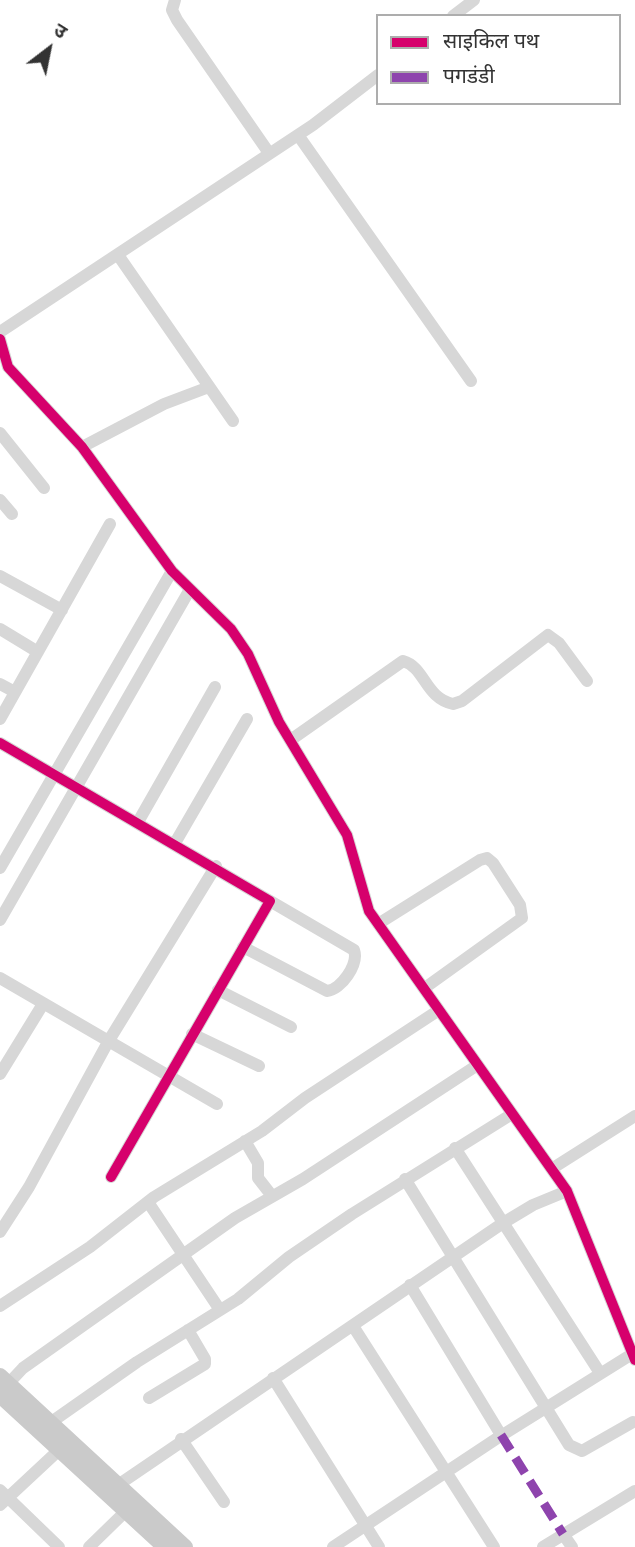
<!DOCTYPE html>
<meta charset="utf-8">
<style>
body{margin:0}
#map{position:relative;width:635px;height:1547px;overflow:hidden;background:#fff;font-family:Figtree,"Noto Sans Devanagari",sans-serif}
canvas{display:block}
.legend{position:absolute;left:376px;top:14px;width:245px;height:91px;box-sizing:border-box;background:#fff;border:2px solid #adadad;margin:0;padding:9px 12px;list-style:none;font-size:21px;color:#333}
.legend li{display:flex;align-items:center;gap:14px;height:35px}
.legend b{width:35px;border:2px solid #adadad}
.north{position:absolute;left:14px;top:14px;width:70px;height:70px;-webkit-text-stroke:5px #fff;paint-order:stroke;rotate:32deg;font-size:19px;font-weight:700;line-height:28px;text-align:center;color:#333}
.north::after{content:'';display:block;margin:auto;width:24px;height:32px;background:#333;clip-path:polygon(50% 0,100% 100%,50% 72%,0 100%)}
</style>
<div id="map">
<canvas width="635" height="1547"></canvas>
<ul class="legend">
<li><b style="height:9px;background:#d6006c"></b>साइकिल पथ</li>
<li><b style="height:9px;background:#8e44ad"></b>पगडंडी</li>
</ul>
<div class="north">उ</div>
</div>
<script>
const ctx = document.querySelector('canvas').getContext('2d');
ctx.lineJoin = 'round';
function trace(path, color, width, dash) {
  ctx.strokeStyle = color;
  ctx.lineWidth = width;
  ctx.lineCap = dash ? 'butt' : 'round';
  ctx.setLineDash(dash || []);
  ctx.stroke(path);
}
trace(new Path2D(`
 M175 0 172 10 177 20 269 153
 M453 16 474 0
 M298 135 471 381
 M118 255 233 421
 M0 332 313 125 378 75
 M0 339 8 367 82 447 172 571 231 629 248 654 279 722 347 835 369 911 567 1191 635 1360
 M0 433 44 488
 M82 447 164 404 209 387
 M0 500 12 514
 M0 576 62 610
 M0 629 38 652
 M0 684 15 692
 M0 719 110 524
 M292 739 403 661C425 667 425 698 453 704L462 701 548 635 559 643 587 681
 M0 743 270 901 111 1177
 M138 822 215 687
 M175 843 247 719
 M0 868 172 571
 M0 920 189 591
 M378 924 480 860 487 858 493 863 520 905 522 918 426 987
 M243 947 327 991C341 990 359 964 354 950L270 901
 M0 978 217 1104
 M218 990 291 1027
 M192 1034 259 1066
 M0 1074 43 1004
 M245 1141 258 1163V1178L272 1196
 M455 1148 600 1373
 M553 1168 635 1116
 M405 1179 569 1445 582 1451 633 1422
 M148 1202 220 1310
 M0 1232 29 1187 108 1042 216 866
 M410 1285 501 1435
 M0 1306 90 1247 154 1197 262 1131 305 1098 439 1010
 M353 1326 494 1547
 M273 1378 379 1547
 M8 1384 23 1368 235 1218 303 1179 476 1066
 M149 1398 205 1364V1359L188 1330
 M50 1423 137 1362 238 1299 289 1257 352 1214 512 1114
 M181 1439 224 1502
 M118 1485 503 1223 533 1205 567 1191
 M0 1490 59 1547
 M0 1505 59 1450
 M563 1534 572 1547
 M89 1547 126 1511
 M333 1547 496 1439 632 1354
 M543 1547 635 1491`), '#d7d7d7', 12);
trace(new Path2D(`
 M0 1376 185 1547
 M0 1395 165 1547`), '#cacaca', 16);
trace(new Path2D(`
 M501 1435 563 1534`), '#8e44ad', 9, [18, 9]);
trace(new Path2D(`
 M0 339 8 367 82 447 172 571 231 629 248 654 279 722 347 835 369 911 567 1191 635 1360
 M0 743 270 901 111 1177`), '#d6006c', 10);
</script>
